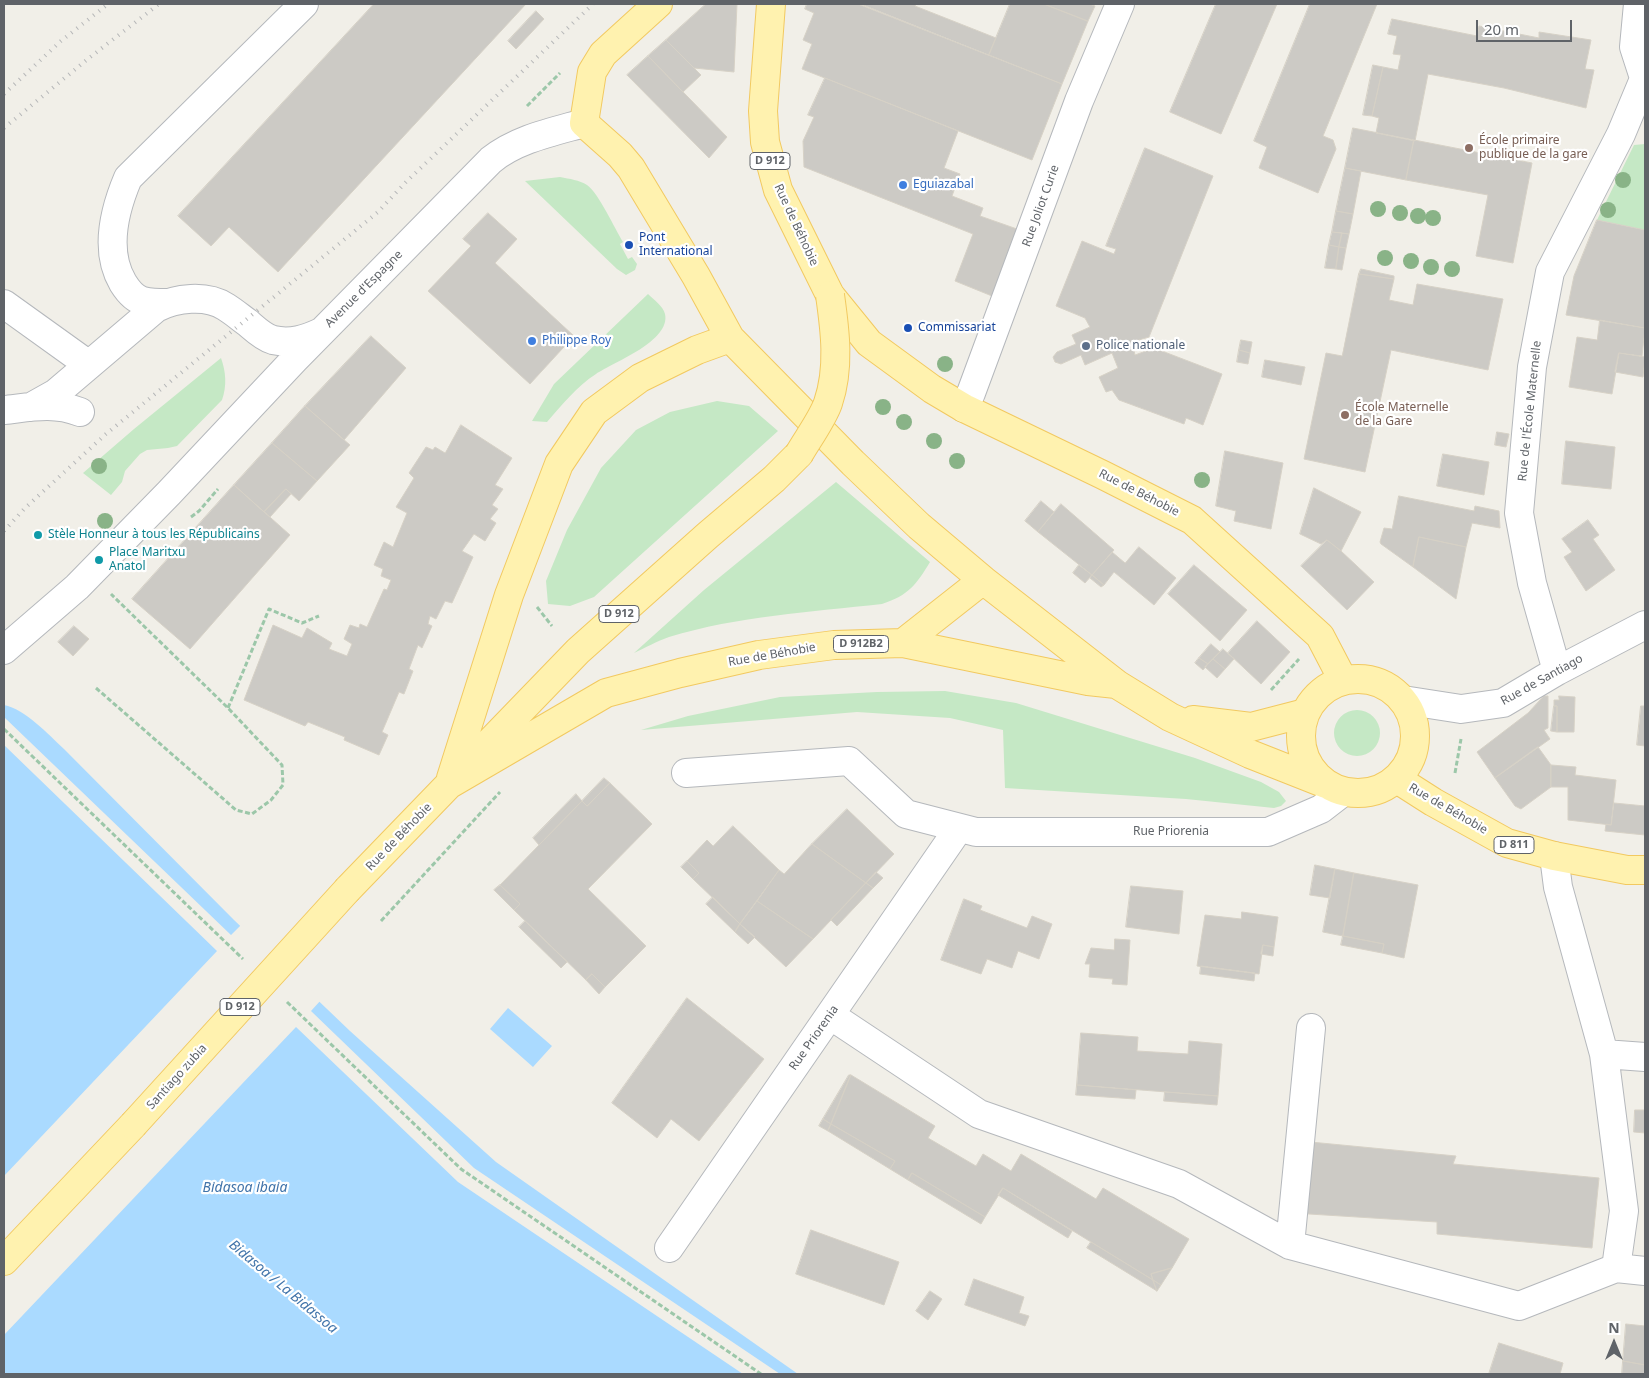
<!DOCTYPE html>
<meta charset="utf-8">
<style>
body{margin:0}
#map{position:relative;width:1649px;height:1378px;overflow:hidden;background:#f1efe8;font-family:"Noto Sans",sans-serif}
canvas{display:block}
.frame{position:absolute;inset:0;border:5px solid #5f6368;pointer-events:none}
.north{position:absolute;left:1589px;top:1318px;width:50px;height:50px;-webkit-text-stroke:4px #fff;paint-order:stroke;rotate:0deg;font-size:14px;font-weight:700;line-height:20px;text-align:center;color:#5f6368}
.north::after{content:'';display:block;margin:auto;width:18px;height:22px;background:#5f6368;clip-path:polygon(50% 0,100% 100%,50% 72%,0 100%)}
.scale{position:absolute;left:1476px;top:20px;width:96px;height:22px;box-sizing:border-box;border:2px solid #5f6368;border-top:0;padding-left:6px;font-size:15px;line-height:18px;white-space:nowrap;color:#5f6368;-webkit-text-stroke:4px #fff;paint-order:stroke}
</style>
<div id="map">
<canvas width="1649" height="1378"></canvas>
<div class="frame"></div>
<div class="north">N</div>
<div class="scale">20 m</div>
</div>
<script>
const ctx = document.querySelector('canvas').getContext('2d');
ctx.lineJoin = 'round';
function paint(path, color) {
  ctx.fillStyle = color;
  ctx.fill(path, 'evenodd');
}
function trace(path, color, width, dash) {
  ctx.strokeStyle = color;
  ctx.lineWidth = width;
  ctx.lineCap = dash ? 'butt' : 'round';
  ctx.setLineDash(dash || []);
  ctx.stroke(path);
}
function drawText(font, color, halo, rows, align = 'center') {
  ctx.font = font + ' "Noto Sans",sans-serif';
  ctx.lineWidth = 4.5;
  ctx.setLineDash([]);
  ctx.textBaseline = 'middle';
  ctx.strokeStyle = halo;
  ctx.fillStyle = color;
  for (const [text, x, y, turn = 0] of rows) {
    ctx.save();
    ctx.translate(x, y);
    ctx.rotate((+turn || 0) * Math.PI / 180);
    ctx.textAlign = isNaN(turn) ? turn : align;
    if (halo) ctx.strokeText(text, 0, 0);
    ctx.fillText(text, 0, 0);
    ctx.restore();
  }
}
paint(new Path2D(`
 M1645 144V230L1597 220 1634 145Z
 M560 177C570 179 579 180 587 185 598 192 615 229 623 242L620 244 628 259 632 257 637 264 635 270 626 275 617 269 525 181Z
 M648 294C654 300 663 306 665 314 671 341 614 362 596 374 577 386 562 405 547 422L532 421 554 384Z
 M221 358C226 372 227 386 222 400L177 446 168 448 147 450 140 454 125 471 122 482 111 495 83 473 134 429Z
 M717 401 749 406 778 431 594 597 570 606 548 604 546 581 567 530 601 468 636 430 670 412Z
 M836 482 930 562C916 585 909 595 882 604 811 612 738 616 669 637 657 641 645 648 634 653L704 590Z
 M945 691 1016 703 1195 758 1261 782 1279 792 1286 801 1281 806 1274 808 1186 799 1005 788 1003 730 950 718 857 712 641 730 688 716 780 697 877 692Z
 M1334 733a23 23 0 1 1 46 0a23 23 0 1 1-46 0Z`), '#c5e8c5');
paint(new Path2D(`
 M4 705C25 709 48 734 64 749L234 920 350 1031 496 1162 798 1374H4Z
 M508 1008 552 1046 533 1067 490 1029Z`), '#aadaff');
paint(new Path2D(`
 M4 717 231 935 242 924 321 1000 311 1011 474 1168 780 1374H743L458 1182 296 1027 4 1335V1176L217 951 4 745Z`), '#f1efe8');
const building = new Path2D(`
 M374 4H526L278 272 229 227 211 246 178 216Z
 M706 4H737L734 72 694 68 666 40Z
 M807 4H858L1062 84 1032 160 802 69 812 44 803 40 814 13 805 9Z
 M861 4H916L915 6 996 38 989 55Z
 M1010 4H1044L1088 21 1062 84 989 55Z
 M1044 4H1089L1095 6 1088 21Z
 M1216 4H1277L1221 134 1170 112Z
 M1310 4H1377L1323 136 1333 140 1336 149 1318 193 1259 168 1267 147 1254 141Z
 M536 11 544 19 516 49 508 41Z
 M1392 19 1477 36 1479 26 1539 38V32L1591 40 1585 69 1594 70 1586 108 1504 88 1428 74 1415 141 1376 133 1379 118 1372 116 1383 67 1398 70 1401 55 1393 54 1397 36 1388 34Z
 M666 40 701 75 683 92 648 56Z
 M648 56 727 137 709 158 627 75Z
 M1373 65 1383 67 1372 116 1363 115Z
 M825 78 958 131 944 168 960 174 952 196 983 208 980 216 1017 229 992 296 955 281 973 234 804 167 803 141 814 117 808 115Z
 M1353 128 1414 140 1406 180 1345 168Z
 M1414 140 1532 163 1513 263 1476 256 1488 195 1406 180Z
 M1145 148 1213 176 1149 337 1132 342 1135 355 1154 348 1222 374 1203 425 1186 418 1184 424 1119 400 1112 390 1106 392 1099 377 1118 368 1112 353 1085 365 1081 355 1061 364 1055 362 1053 357 1057 352 1076 344 1072 335 1090 327 1085 318 1056 306 1082 241 1114 254 1116 249 1106 246Z
 M1345 168 1361 171 1353 214 1336 211Z
 M1336 211 1353 214 1349 234 1332 232Z
 M488 213 517 239 495 263 574 336 530 384 428 291 471 246 463 239Z
 M1597 220 1645 230V328L1566 315 1574 276Z
 M1332 232 1342 233 1339 247 1329 245Z
 M1342 233 1349 234 1346 248 1339 247Z
 M1329 245 1339 247 1336 269 1325 268Z
 M1339 247 1346 248 1342 270 1336 269Z
 M1361 269 1394 276V279L1359 274Z
 M1359 274 1394 279 1389 300 1413 305 1417 284 1503 299 1488 370 1391 350 1365 472 1304 459 1326 353 1342 356Z
 M1600 320 1645 328 1642 356 1619 353 1612 394 1569 387 1577 337 1597 340Z
 M371 336 406 368 344 440 305 406Z
 M1241 340 1252 342 1250 353 1239 350Z
 M1239 350 1250 353 1248 364 1237 362Z
 M1619 353 1645 357 1643 377 1615 372Z
 M1265 360 1305 367 1301 385 1262 377Z
 M305 406 350 445 317 481 272 443Z
 M461 425 512 458 495 485 503 489 492 505 498 509 490 519 496 523 485 541 474 534 462 551 473 557 452 603 445 601 436 619 430 616 428 624 432 626 422 648 418 645 409 669 413 671 404 694 399 692 382 732 388 735 379 755 344 740 345 737 308 722 305 726 244 700 273 625 302 638 307 628 332 643 329 649 347 656 352 644 344 639 350 625 359 628 360 624 367 627 384 589 387 590 391 580 381 576 383 569 374 565 384 542 393 547 407 513 396 507 414 478 409 473 426 447 433 450 435 447 445 453Z
 M1497 432 1509 434 1506 447 1495 445Z
 M1566 441 1615 447 1611 489 1562 484Z
 M272 443 317 481 299 501 286 489 264 512 234 485Z
 M1225 451 1283 463 1271 529 1234 521 1236 511 1216 506Z
 M1443 454 1489 462 1484 495 1437 486Z
 M234 485 290 535 190 649 132 599Z
 M1314 488 1361 512 1341 551 1327 540 1321 544 1300 534Z
 M286 489 291 494 270 517 264 512Z
 M1399 496 1474 511 1475 506 1499 511 1500 528 1472 523 1466 547 1419 537 1413 567 1381 544 1380 542 1384 528 1392 529Z
 M1041 501 1054 512 1038 532 1025 521Z
 M1061 504 1114 550 1092 575 1038 532Z
 M1588 520 1599 535 1593 539 1615 570 1586 591 1564 557 1572 552 1562 539Z
 M1419 537 1466 547 1456 599 1413 567Z
 M1327 540 1341 551 1374 582 1347 610 1301 566Z
 M1139 547 1176 578 1154 605 1114 572 1104 585 1092 575 1112 552 1125 563Z
 M1079 565 1092 575 1085 583 1073 573Z
 M1194 565 1247 610 1220 641 1168 594Z
 M1092 575 1104 585 1101 587 1090 578Z
 M1257 621 1290 652 1261 684 1228 653Z
 M74 626 89 639 73 656 58 642Z
 M1211 644 1220 652 1208 664 1199 658Z
 M1223 649 1234 659 1225 669 1213 659Z
 M1199 658 1208 664 1203 670 1195 663Z
 M1213 659 1225 669 1217 678 1205 667Z
 M1544 696H1548V728L1544 730 1550 739 1495 778 1477 752 1528 713Z
 M1559 696 1575 697 1574 732H1557V706H1554V700H1559Z
 M1554 706H1557V732L1551 731Z
 M1641 706H1645V746L1637 745Z
 M1538 747 1551 765V787L1521 809 1515 806 1495 778Z
 M1551 765 1576 767 1575 775 1616 780 1611 825 1568 820V787H1551Z
 M604 778 610 783 587 806 582 801Z
 M610 783 652 824 588 889 646 946 605 987 592 974 586 980 514 910 520 904 500 885 582 801 587 806Z
 M576 794 582 801 539 845 533 838Z
 M1614 803 1645 806V835L1605 831 1606 824 1611 825Z
 M847 809 894 854 866 883 812 844Z
 M733 826 779 870 740 924 693 879 699 873 687 861 707 840 713 846Z
 M812 844 866 883 813 939 757 901 779 870 784 874Z
 M687 861 699 873 693 879 681 867Z
 M1315 865 1335 869 1330 898 1310 895Z
 M1335 869 1354 873 1343 936 1323 932Z
 M876 872 883 878 873 888 866 883Z
 M1354 873 1418 885 1404 958 1382 953 1384 944 1343 936Z
 M866 883 873 888 837 926 831 920Z
 M500 885 520 904 514 910 494 890Z
 M1131 886 1183 891 1179 934 1126 927Z
 M713 897 740 924 735 932 706 904Z
 M964 899 982 906 980 910 1027 928 1032 916 1052 924 1039 959 1018 951 1012 968 987 959 981 974 941 960Z
 M757 901 813 939 786 967 740 924Z
 M1242 912 1278 917 1274 947 1263 945 1259 974 1197 966 1205 915 1241 919Z
 M525 921 567 962 561 968 519 927Z
 M740 924 755 937 748 944 735 932Z
 M1343 936 1384 944 1382 953 1341 945Z
 M1115 939 1130 940 1127 985 1112 984 1113 979 1089 977 1090 964H1085L1091 948 1114 950Z
 M1263 945 1274 947 1273 956 1261 954Z
 M1201 966 1255 973 1254 981 1200 974Z
 M592 974 605 987 599 994 586 980Z
 M687 998 764 1059 699 1141 671 1119 657 1138 612 1103Z
 M1081 1033 1138 1037 1137 1051 1188 1054 1189 1041 1222 1044 1218 1096 1077 1085Z
 M849 1075H851L831 1124 823 1119Z
 M851 1075 935 1126 928 1138 976 1166 983 1154 1011 1171 1021 1154 1096 1199 1103 1188 1189 1239 1172 1268 1151 1274 1153 1280 1003 1188 985 1217 912 1173 908 1180 890 1169 895 1161 831 1124Z
 M1077 1085 1136 1090 1135 1099 1076 1095Z
 M1165 1092 1218 1096 1217 1105 1164 1101Z
 M1635 1110H1645V1133L1634 1132Z
 M823 1119 831 1124 828 1131 819 1126Z
 M831 1124 895 1161 890 1169 828 1131Z
 M1300 1141 1456 1156 1453 1164 1599 1178 1592 1248 1437 1234V1222L1293 1213Z
 M912 1173 985 1217 981 1224 908 1180Z
 M1003 1188 1072 1231 1068 1238 998 1195Z
 M811 1230 899 1262 884 1305 796 1274Z
 M1091 1242 1153 1280 1157 1291 1087 1248Z
 M1172 1268 1161 1285 1153 1280 1151 1274Z
 M974 1279 1024 1297 1019 1313 1029 1316 1025 1326 965 1305Z
 M1153 1280 1161 1285 1157 1291Z
 M930 1291 942 1299 928 1320 916 1311Z
 M1626 1324 1645 1326V1365L1623 1361Z
 M1499 1343 1563 1363 1560 1374H1489Z
 M1623 1361 1645 1365V1374H1622Z`);
paint(building, '#cccac5');
trace(building, '#d6d1c6', 1);
const minor = new Path2D(`
 M1638 4 1634 47 1645 81
 M167 303C159 303 151 303 143 301 135 299 128 291 123 283 104 251 114 211 128 178L304 4
 M4 304 89 365
 M31 407 56 393 156 308C176 298 206 294 226 307 234 312 241 318 248 323 255 329 263 337 273 340 291 344 306 339 321 332
 M964 408 971 393 1079 101 1120 4
 M4 410C32 407 53 402 80 412
 M4 650 77 587 169 493 295 359 491 160C517 139 552 132 584 123
 M1557 671 1532 583 1519 513 1532 367 1550 272 1621 134 1644 79 1645 78
 M1403 700 1461 709 1503 703 1557 671 1645 625
 M686 773 849 761 906 814 976 832H1268L1321 809 1343 792
 M830 1015 979 1114 1179 1184 1290 1245 1519 1306 1616 1268 1624 1211 1604 1054 1558 887 1554 856
 M1604 1054 1645 1057
 M1290 1245 1311 1028
 M669 1248 959 828
 M1616 1268 1645 1271`);
const major = new Path2D(`
 M658 4 603 54 592 72 584 123 620 155 631 168 696 276 730 338 853 463 919 526 983 580 1118 685 1170 717 1250 754 1326 784
 M771 4 763 111 765 142 778 190 830 295 869 343 932 389 964 408 1103 475 1192 520 1320 636 1343 680
 M903 643 983 580
 M1301 736a57 57 0 1 1 114 0a57 57 0 1 1-114 0Z
 M1193 720 1251 727 1305 713
 M451 778 509 595 559 464 594 412 640 378 697 350 730 338
 M1397 779 1433 802 1507 843 1554 856 1627 870H1645
 M450 784 606 693 680 673 759 655 834 645 903 643 1088 681 1116 684
 M348 889 578 651 708 535 774 479 799 454
 M4 1261 133 1125`);
trace(minor, '#b5b8bc', 30);
trace(major, '#f2c960', 30);
trace(new Path2D(`
 M527 106 560 73
 M191 517 199 511 218 489
 M537 607 552 626
 M96 688 236 810 252 814 271 800 283 785 282 765 228 708 111 594
 M1271 690 1299 659
 M228 708 269 609 302 623 319 616
 M4 729 243 959
 M1455 773 1461 739
 M381 921 500 792
 M287 1002 461 1169 761 1374`), '#9cc7a9', 3, [5, 2.5]);
trace(minor, '#fff', 28);
trace(major, '#fff2af', 28);
trace(new Path2D(`
 M4 94 61 41 108 4
 M4 128 89 58 159 4
 M4 531 25 508 106 434 378 212 406 182 593 4`), '#b6b7b8', 4, [1, 6]);
const majorBridge = new Path2D(`
 M799 454C807 440 823 418 828 403 840 368 835 330 830 295
 M133 1125 348 889`);
trace(majorBridge, '#f2c960', 30, []);
trace(majorBridge, '#fff2af', 28);
ctx.fillStyle = '#89b387';
for (const [x, y] of [
 [1623,180],
 [1378,209],
 [1608,210],
 [1400,213],
 [1418,216],
 [1433,218],
 [1385,258],
 [1411,261],
 [1431,267],
 [1452,269],
 [945,364],
 [883,407],
 [904,422],
 [934,441],
 [957,461],
 [99,466],
 [1202,480],
 [105,521]
]) {
  ctx.beginPath();
  ctx.arc(x, y, 8, 0, 2 * Math.PI);
  ctx.fill();
}
for (const [x, y, r, color] of [
 [1469,148,5,"#8d6e63"],
 [903,185,5,"#3f7fe0"],
 [629,245,5,"#1a4fb4"],
 [908,328,5,"#1a4fb4"],
 [532,341,5,"#3f7fe0"],
 [1086,346,5,"#5c6f8a"],
 [1345,415,5,"#8d6e63"],
 [38,535,5,"#0f9aa8"],
 [99,560,5,"#0f9aa8"]
]) {
  const dot = new Path2D();
  dot.arc(x, y, r, 0, 2 * Math.PI);
  ctx.fillStyle = color;
  ctx.fill(dot);
  trace(dot, '#fff', 2);
}
for (const [x, y, w] of [
 [770,161,40],
 [619,614,40],
 [861,644,55],
 [1514,845,40],
 [240,1007,40]
]) {
  const box = new Path2D();
  box.roundRect(x - w / 2, y - 8.5, w, 17, 4);
  ctx.fillStyle = '#fff';
  ctx.fill(box);
  trace(box, '#5f6368', 1);
}
drawText('bold 11px', '#5f6368', null, [
 ["D 912",770,161],
 ["D 912",619,614],
 ["D 912B2",861,644],
 ["D 811",1514,845],
 ["D 912",240,1007]
]);
drawText('12px', '#785e54', '#fff', [
 ["École primaire",1479,141],
 ["publique de la gare",1479,155],
 ["École Maternelle",1355,408],
 ["de la Gare",1355,422]
], 'left');
drawText('12px', '#366cbe', '#fff', [
 ["Eguiazabal",913,185],
 ["Philippe Roy",542,341]
], 'left');
drawText('12px', '#5f6368', '#fff', [
 ["Rue Joliot Curie",1041,206,-70],
 ["Rue de Béhobie",796,225,65],
 ["Avenue d'Espagne",364,289,-45],
 ["Rue de l'École Maternelle",1530,411,-84],
 ["Rue de Béhobie",1139,493,27],
 ["Rue de Béhobie",772,655,-10],
 ["Rue de Santiago",1542,680,-29],
 ["Rue de Béhobie",1448,809,30],
 ["Rue Priorenia",1171,832],
 ["Rue de Béhobie",399,837,-46],
 ["Rue Priorenia",814,1038,-55],
 ["Santiago zubia",177,1077,-48]
]);
drawText('12px', '#164399', '#fff', [
 ["Pont",639,238],
 ["International",639,252],
 ["Commissariat",918,328]
], 'left');
drawText('12px', '#4e5e75', '#fff', [
 ["Police nationale",1096,346]
], 'left');
drawText('12px', '#0d838f', '#fff', [
 ["Stèle Honneur à tous les Républicains",48,535],
 ["Place Maritxu",109,553],
 ["Anatol",109,567]
], 'left');
drawText('italic 14px', '#4174aa', '#fff', [
 ["Bidasoa ibaia",245,1188],
 ["Bidasoa / La Bidassoa",283,1287,40]
]);
</script>
